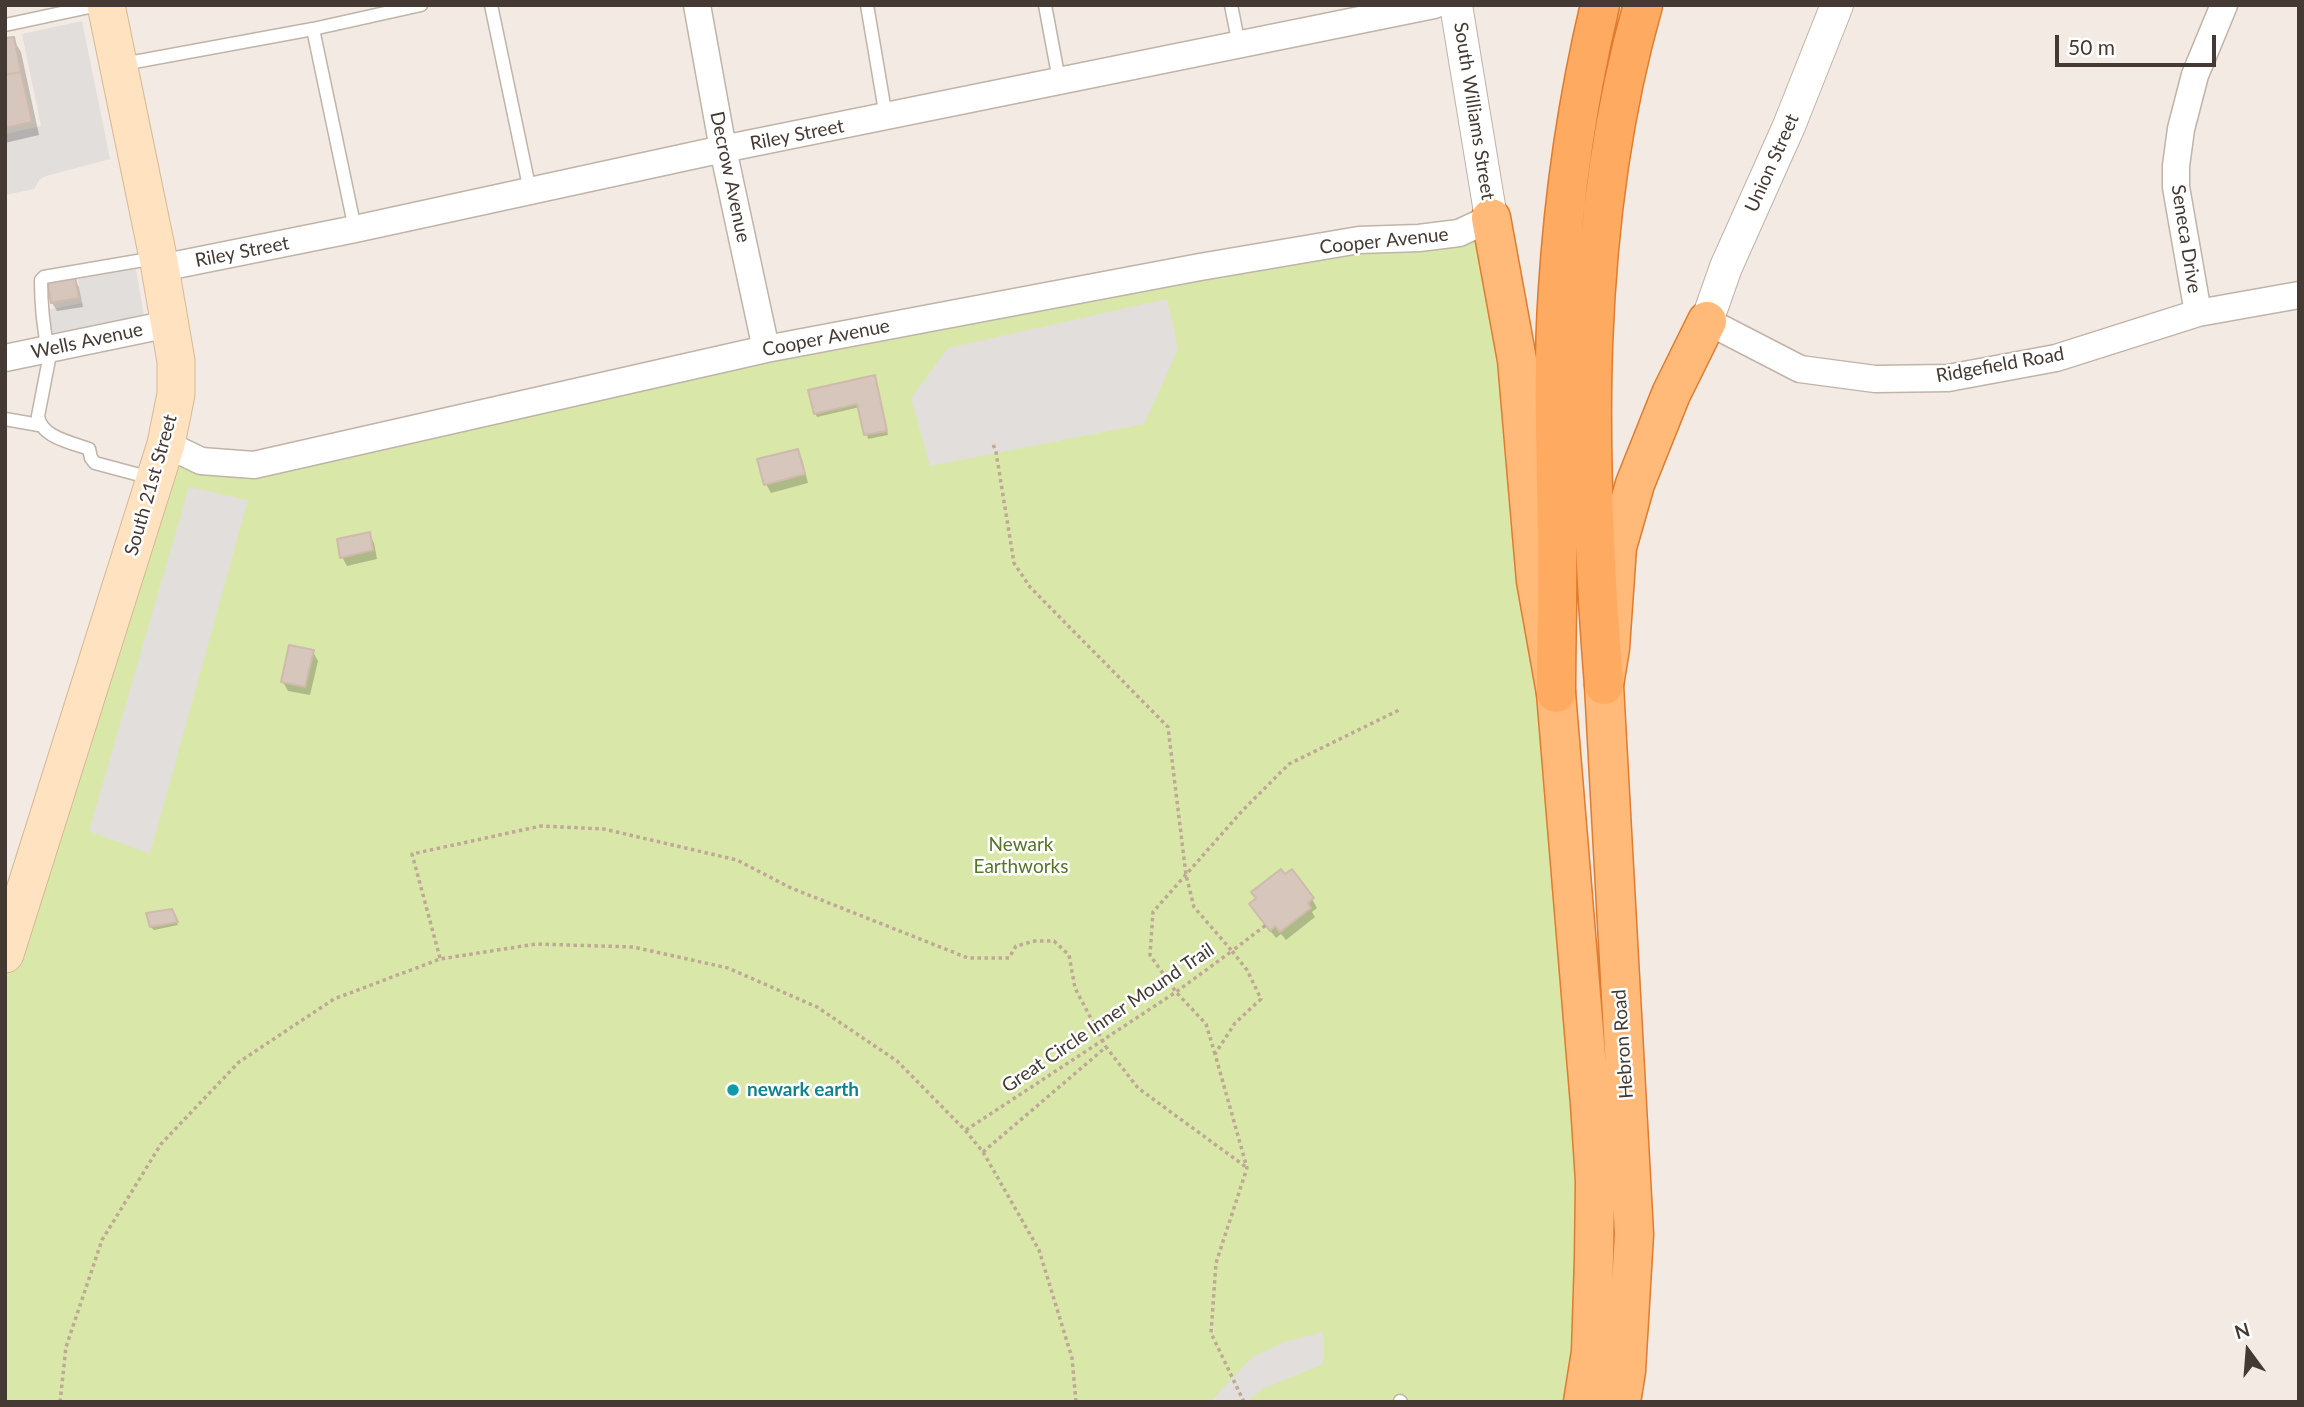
<!DOCTYPE html>
<style>
body{margin:0}
#map{position:relative;width:2304px;height:1407px;overflow:hidden;background:#f2eae3;font-family:Lato,sans-serif}
canvas{display:block}
.frame{position:absolute;inset:0;border:7px solid #443a33;pointer-events:none}
.north{position:absolute;left:2213px;top:1316px;width:70px;height:70px;-webkit-text-stroke:5px #fff;paint-order:stroke;rotate:344deg;font-size:19px;font-weight:700;line-height:28px;text-align:center;color:#443a33}
.north::after{content:'';display:block;margin:auto;width:24px;height:32px;background:#443a33;clip-path:polygon(50% 0,100% 100%,50% 72%,0 100%)}
.scale{position:absolute;left:2055px;top:35px;width:161px;height:32px;box-sizing:border-box;border:4px solid #443a33;border-top:0;padding-left:9px;font-size:21px;line-height:24px;white-space:nowrap;color:#443a33;-webkit-text-stroke:5px #fff;paint-order:stroke}
</style>
<div id="map">
<canvas width="2304" height="1407"></canvas>
<div class="frame"></div>
<div class="north">N</div>
<div class="scale">50 m</div>
</div>
<script>
const ctx = document.querySelector('canvas').getContext('2d');
ctx.lineJoin = 'round';
function paint(path, color) {
  ctx.fillStyle = color;
  ctx.fill(path, 'evenodd');
}
function trace(path, color, width, dash) {
  ctx.strokeStyle = color;
  ctx.lineWidth = width;
  ctx.lineCap = dash ? 'butt' : 'round';
  ctx.setLineDash(dash || []);
  ctx.stroke(path);
}
function drawText(font, color, halo, rows, align = 'center') {
  ctx.font = font + ' Lato,sans-serif';
  ctx.lineWidth = 5;
  ctx.setLineDash([]);
  ctx.textBaseline = 'middle';
  ctx.strokeStyle = halo;
  ctx.fillStyle = color;
  for (const [text, x, y, turn = 0] of rows) {
    ctx.save();
    ctx.translate(x, y);
    ctx.rotate((+turn || 0) * Math.PI / 180);
    ctx.textAlign = isNaN(turn) ? turn : align;
    if (halo) ctx.strokeText(text, 0, 0);
    ctx.fillText(text, 0, 0);
    ctx.restore();
  }
}
paint(new Path2D(`
 M1491 218 1595 1181 1583 1402H5V959L166 444 254 465 766 349Z`), '#d9e8a9');
paint(new Path2D(`
 M82 21 110 159 46 176 40 179 34 189 5 195V134L41 126 22 34Z
 M136 269 144 316 52 333 47 310 82 303 78 279Z
 M1167 299 1178 349 1144 424 930 466 911 398 948 348Z
 M189 487 248 500 150 854 89 831Z
 M1323 1332V1364L1263 1389 1246 1402H1210L1252 1357 1285 1342Z`), '#e2dedc');
paint(new Path2D(`
 M13 39 21 52 39 135 5 143V40Z
 M74 279 79 287 83 307 57 311 52 303Z
 M874 377 888 435 868 439 860 407 817 417 815 413Z
 M797 451 802 459 808 483 771 493 766 484Z
 M369 534 374 543 377 559 347 566 342 557Z
 M313 652 318 661 310 695 288 691 283 682Z
 M1312 899 1317 908 1312 912 1315 917 1286 940 1281 934 1276 938 1256 913Z
 M173 915 178 925 154 930 151 927Z`), '#0003');
const building = new Path2D(`
 M14 37 21 72 5 75V38Z
 M21 72 32 122 5 128V75Z
 M75 277 79 298 51 303 47 281Z
 M875 375 887 431 864 435 857 404 814 414 808 390Z
 M798 449 805 474 764 485 757 459Z
 M370 532 373 550 340 558 337 539Z
 M289 645 314 650 305 687 281 682Z
 M1281 869 1285 874 1292 869 1314 898 1308 903 1311 908 1280 932 1275 926 1270 931 1249 904 1256 898 1251 892Z
 M172 909 178 922 150 927 146 913Z`);
paint(building, '#d7c6bb');
trace(building, '#cfbaab', 2);
const service = new Path2D(`
 M491 5 530 191
 M867 5 886 117
 M1045 5 1059 80
 M1231 5 1239 45
 M5 25 99 5
 M313 29 355 229
 M123 64 313 29 421 5
 M51 349 38 416C41 437 70 442 89 449L91 458 95 463 151 478
 M48 350C43 326 41 304 41 280L44 277 155 258
 M5 419 39 425
 M1400 1401 1401 1402`);
const minor = new Path2D(`
 M697 5 723 149 766 349
 M161 268 355 229 723 149 1434 5
 M2198 313 2176 187V166L2181 129 2195 75 2224 5
 M1707 321 1800 369 1875 379 1948 378 2056 358 2198 313 2299 295
 M5 358 169 324
 M166 444 201 461 254 465 766 349 1200 267 1359 240 1419 238 1459 233 1491 218`);
const tertiary = new Path2D(`
 M1456 5 1491 218
 M1707 321 1726 267 1789 126 1837 5`);
const secondary = new Path2D(`
 M5 954 166 444 176 394V361L159 262 106 5`);
const trunk = new Path2D(`
 M1491 218 1517 360 1536 581 1556 693 1590 1104 1595 1181 1594 1258 1591 1352 1583 1402
 M1621 1402 1626 1371 1634 1234 1604 685 1610 648 1617 547 1635 484 1671 394 1707 321`);
const motorway = new Path2D(`
 M1604 685C1586 459 1580 226 1643 5
 M1556 693C1556 642 1558 590 1557 539 1556 456 1552 372 1558 289 1564 193 1578 98 1600 5`);
trace(service, '#c0b3a8', 15);
trace(minor, '#c0b3a8', 29);
trace(tertiary, '#c0b3a8', 34);
trace(secondary, '#d7b793', 39);
trace(trunk, '#e17b2d', 41);
trace(motorway, '#e17b2d', 41);
trace(new Path2D(`
 M440 958 412 854 541 826 604 829 737 860 791 888 968 958H1009L1016 946 1035 941H1054L1069 955 1075 988 1106 1047
 M1215 1054 1206 1024 1176 992 1150 955 1153 912 1243 810 1289 764 1399 710
 M966 1130 1176 992 1232 951 1194 907 1186 875 1168 727 1030 587 1014 563 996 452 993 444
 M983 1152 1106 1047 1138 1088 1246 1167
 M60 1402 66 1347 102 1240 161 1144 239 1062 334 999 440 959 536 944 633 947 728 968 817 1007 897 1061 965 1130 983 1152 1039 1250 1072 1358 1076 1402
 M1244 1402 1211 1333 1216 1263 1247 1168 1215 1054 1235 1023 1261 999 1247 970 1232 951 1266 925`), '#c0a896', 3.5, [3.5, 3.5]);
trace(service, '#fff', 12);
trace(minor, '#fff', 26);
trace(tertiary, '#fff', 32);
trace(secondary, '#ffe3c0', 37);
trace(trunk, '#ffb978', 38);
trace(motorway, '#ffaa61', 38);
for (const [x, y, r, color] of [
 [733,1090,7,"#0f9aa8"]
]) {
  const dot = new Path2D();
  dot.arc(x, y, r, 0, 2 * Math.PI);
  ctx.fillStyle = color;
  ctx.fill(dot);
  trace(dot, '#fff', 2.5);
}
drawText('19px', '#443a33', '#fff', [
 ["South Williams Street",1474,111,81],
 ["Riley Street",797,135,-11],
 ["Union Street",1772,163,-66],
 ["Decrow Avenue",730,177,78],
 ["Seneca Drive",2186,239,81],
 ["Cooper Avenue",1384,241,-6],
 ["Riley Street",242,252,-11],
 ["Cooper Avenue",826,338,-11],
 ["Wells Avenue",87,341,-12],
 ["Ridgefield Road",2000,365,-10],
 ["South 21st Street",151,485,-74],
 ["Great Circle Inner Mound Trail",1108,1018,-34],
 ["Hebron Road",1623,1044,-94]
]);
drawText('19px', '#547625', '#fff', [
 ["Newark",1021,845],
 ["Earthworks",1021,867]
]);
drawText('bold 19px', '#0d838f', '#fff', [
 ["newark earth",747,1090]
], 'left');
</script>
